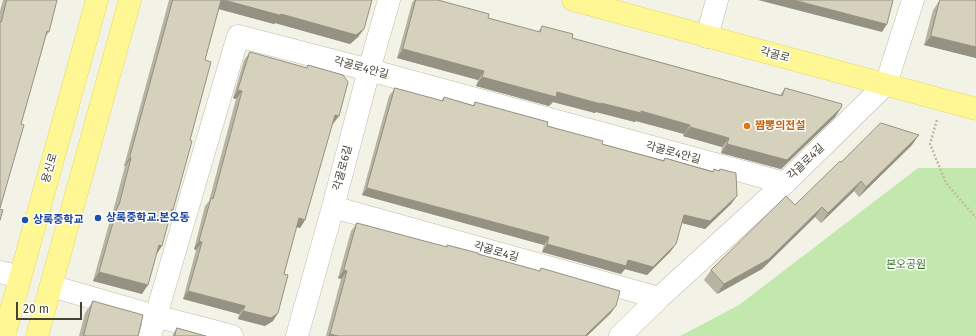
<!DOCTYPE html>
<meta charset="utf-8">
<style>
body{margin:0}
#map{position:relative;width:976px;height:336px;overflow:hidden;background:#f3f2e6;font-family:"Fira Sans",sans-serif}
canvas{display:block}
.scale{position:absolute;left:16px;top:302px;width:66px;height:18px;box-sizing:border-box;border:2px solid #464335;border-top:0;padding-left:5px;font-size:12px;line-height:14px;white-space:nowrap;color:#464335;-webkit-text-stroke:3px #fff;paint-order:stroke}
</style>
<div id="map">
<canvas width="976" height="336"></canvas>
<div class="scale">20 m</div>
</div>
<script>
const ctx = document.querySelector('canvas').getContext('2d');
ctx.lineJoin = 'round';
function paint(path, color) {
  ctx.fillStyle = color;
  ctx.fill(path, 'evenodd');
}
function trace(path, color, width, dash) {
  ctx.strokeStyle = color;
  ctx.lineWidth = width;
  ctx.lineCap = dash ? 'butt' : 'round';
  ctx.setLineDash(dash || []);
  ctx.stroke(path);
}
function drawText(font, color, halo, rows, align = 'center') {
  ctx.font = font + ' "Fira Sans","Noto Sans KR",sans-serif';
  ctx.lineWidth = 3;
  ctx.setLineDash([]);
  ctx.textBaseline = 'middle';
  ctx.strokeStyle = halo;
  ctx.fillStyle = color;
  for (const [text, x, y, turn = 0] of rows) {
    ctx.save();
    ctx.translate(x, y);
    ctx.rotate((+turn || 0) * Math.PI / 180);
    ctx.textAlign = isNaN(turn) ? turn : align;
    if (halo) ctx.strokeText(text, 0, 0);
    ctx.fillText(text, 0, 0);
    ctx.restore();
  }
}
paint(new Path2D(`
 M918 168H976V336H680L739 305Z`), '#c2e8ae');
const minor = new Path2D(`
 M707 37 717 0
 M333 207 659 298
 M0 272 20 277
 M51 286 155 316 232 336
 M150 336 238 36 369 70 785 183
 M297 336 333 207 369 70 389 0
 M620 336 659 298 785 183 886 84 913 0`);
const major = new Path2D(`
 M573 0C707 37 842 72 976 109
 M4 336 97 0
 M37 336 130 0`);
trace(minor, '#bfbca9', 23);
trace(major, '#e5da63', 23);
trace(new Path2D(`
 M937 120 930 144 946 183 976 218`), '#c1bb9a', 2.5, [2, 2]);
trace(minor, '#fff', 22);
trace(major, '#fff794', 22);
paint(new Path2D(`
 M3 0H57L49 32 46 36 36 71 35 73 21 124 0 208V11Z
 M169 0H372L358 37 350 44 275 23 274 24 219 9 205 60 190 140 173 210 170 214 142 294 93 281 112 213 113 211 125 166H124Z
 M414 0H438L488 18 538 32 542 26 572 38 780 95 785 88 841 108 835 117 781 169 721 153 722 147 683 136 684 134 636 121 635 122 596 112 595 113 553 102 549 106 476 86 478 80 397 58 412 3Z
 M940 0H976V58L924 45 933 10Z
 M250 52 306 68 308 65 333 124H332L305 220 300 228 296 227 284 274 273 321 265 326 238 319 239 314 183 299 196 250 194 249 205 206 209 201 236 99 233 98 244 60Z
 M395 88 441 101 444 97 473 105 475 102 602 144 663 160 665 158 713 171 714 169 718 171 720 169 737 196 731 204 705 229 682 223 676 244 670 252 647 275 625 269 621 274 542 252 544 245 362 195 389 96Z
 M912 145 859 197 854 191 821 223 815 217 762 269 717 294 704 280 711 270 795 205 841 162Z
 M357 223 446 247 447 245 478 254 539 271 541 268 616 306 610 314 587 336H326L341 279 338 278 351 231Z
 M93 301 138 336H79L85 313Z
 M177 328 206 336H172Z`), '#b7b4a2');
paint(new Path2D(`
 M221 0H224L281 14 364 29 358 37 350 44 275 23 274 24 215 8Z
 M758 0H794L887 24 882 32Z
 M931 36 976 47V58L924 45Z
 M403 49 484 71 478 80 397 58Z
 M482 77 557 92 601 103 641 111 690 125 684 134 636 121 635 122 596 112 595 113 553 102 549 106 476 86Z
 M238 90 242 91 236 99 233 98Z
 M841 108 835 117 781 169 721 153 727 144Z
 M335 115 339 116 333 124 329 123Z
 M690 127 729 138 722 147 683 136Z
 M919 135 912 145 859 197 866 187Z
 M130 157 131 158 125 166H124Z
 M861 181 854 191 821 223 828 213Z
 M367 188 549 237 544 245 362 195Z
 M737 196 731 204 705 229 678 222 684 215Z
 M822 207 815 217 762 269 717 294 724 284Z
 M299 218 305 220 300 228 293 226Z
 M199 241 202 242 196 250 194 249Z
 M547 244 628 260 676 244 670 252 647 275 625 269 621 274 542 252Z
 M159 245 162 246 156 255Z
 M344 270 347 271 341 279 338 278Z
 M99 272 148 285 142 294 93 281Z
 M188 291 245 306 239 314 183 299Z
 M616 306 610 314 587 336H585Z
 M243 311 278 313 273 321 265 326 238 319Z
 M330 334 338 336H328Z`), '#959284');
const building = new Path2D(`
 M7 0H57L49 32 47 31 36 71 21 124 24 125 0 208V22H1Z
 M173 0H221L205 60 211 62 190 140 192 141 173 210 172 209 162 246 159 245 148 285 99 272 118 205H119L131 158 130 157Z
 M224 0H372L364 29 356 35 281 14 280 15Z
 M416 0H438L489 14 488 18 540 32 542 26 573 34 572 38 782 96 785 88 842 104 841 108 787 160 727 144 729 138 690 127V125L641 111V113L601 103V104L557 92 556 97 482 77 484 71 403 49Z
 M794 0H893L887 24Z
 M940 0H976V47L931 36Z
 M250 52 307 68 308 65 343 75 348 82 339 116 335 115 305 220 299 218 284 274 288 275 278 313 271 318 243 311 245 306 188 291 202 242 199 241 211 198 213 199 242 91 238 90Z
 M395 88 443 101 444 97 474 106 475 102 548 122 547 126 603 141 602 144 664 161 665 158 713 172 714 169 719 171 720 169 736 173 737 196 710 221 684 215 676 244 653 267 628 260 626 266 547 244 549 237 367 188Z
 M881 123 919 135 866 187 861 181 828 213 822 207 769 259 724 284 711 270 786 196 795 205 840 161 841 162Z
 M0 209 3 210 0 220Z
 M357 223 447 247V245L478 253V254L540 271 541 268 620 291 616 306 587 334 586 336H338L330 334 347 271 344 270Z
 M93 301 143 315 138 336H86L84 335Z
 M177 328 206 336H175Z`);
paint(building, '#d5d1bc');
trace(building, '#959284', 1);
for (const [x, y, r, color] of [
 [747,126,4,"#e8710a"],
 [98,218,4,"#1a4fb4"],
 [25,220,4,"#1a4fb4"]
]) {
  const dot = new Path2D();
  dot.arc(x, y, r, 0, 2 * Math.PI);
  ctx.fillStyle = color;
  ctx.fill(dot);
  trace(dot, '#fff', 1.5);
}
drawText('11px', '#464335', '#fff', [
 ["각골로",775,55,15],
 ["각골로4안길",361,68,15],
 ["각골로4안길",673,153,15],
 ["각골로4길",806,162,-44],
 ["용신로",50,168,-74],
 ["각골로6길",343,168,-75],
 ["각골로4길",496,252,16]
]);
drawText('bold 11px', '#c56008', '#fff', [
 ["짬뽕의전설",755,126]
], 'left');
drawText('bold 11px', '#164399', '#fff', [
 ["상록중학교.본오동",106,218],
 ["상록중학교",33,220]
], 'left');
drawText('11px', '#357928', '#fff', [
 ["본오공원",906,265]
]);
</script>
